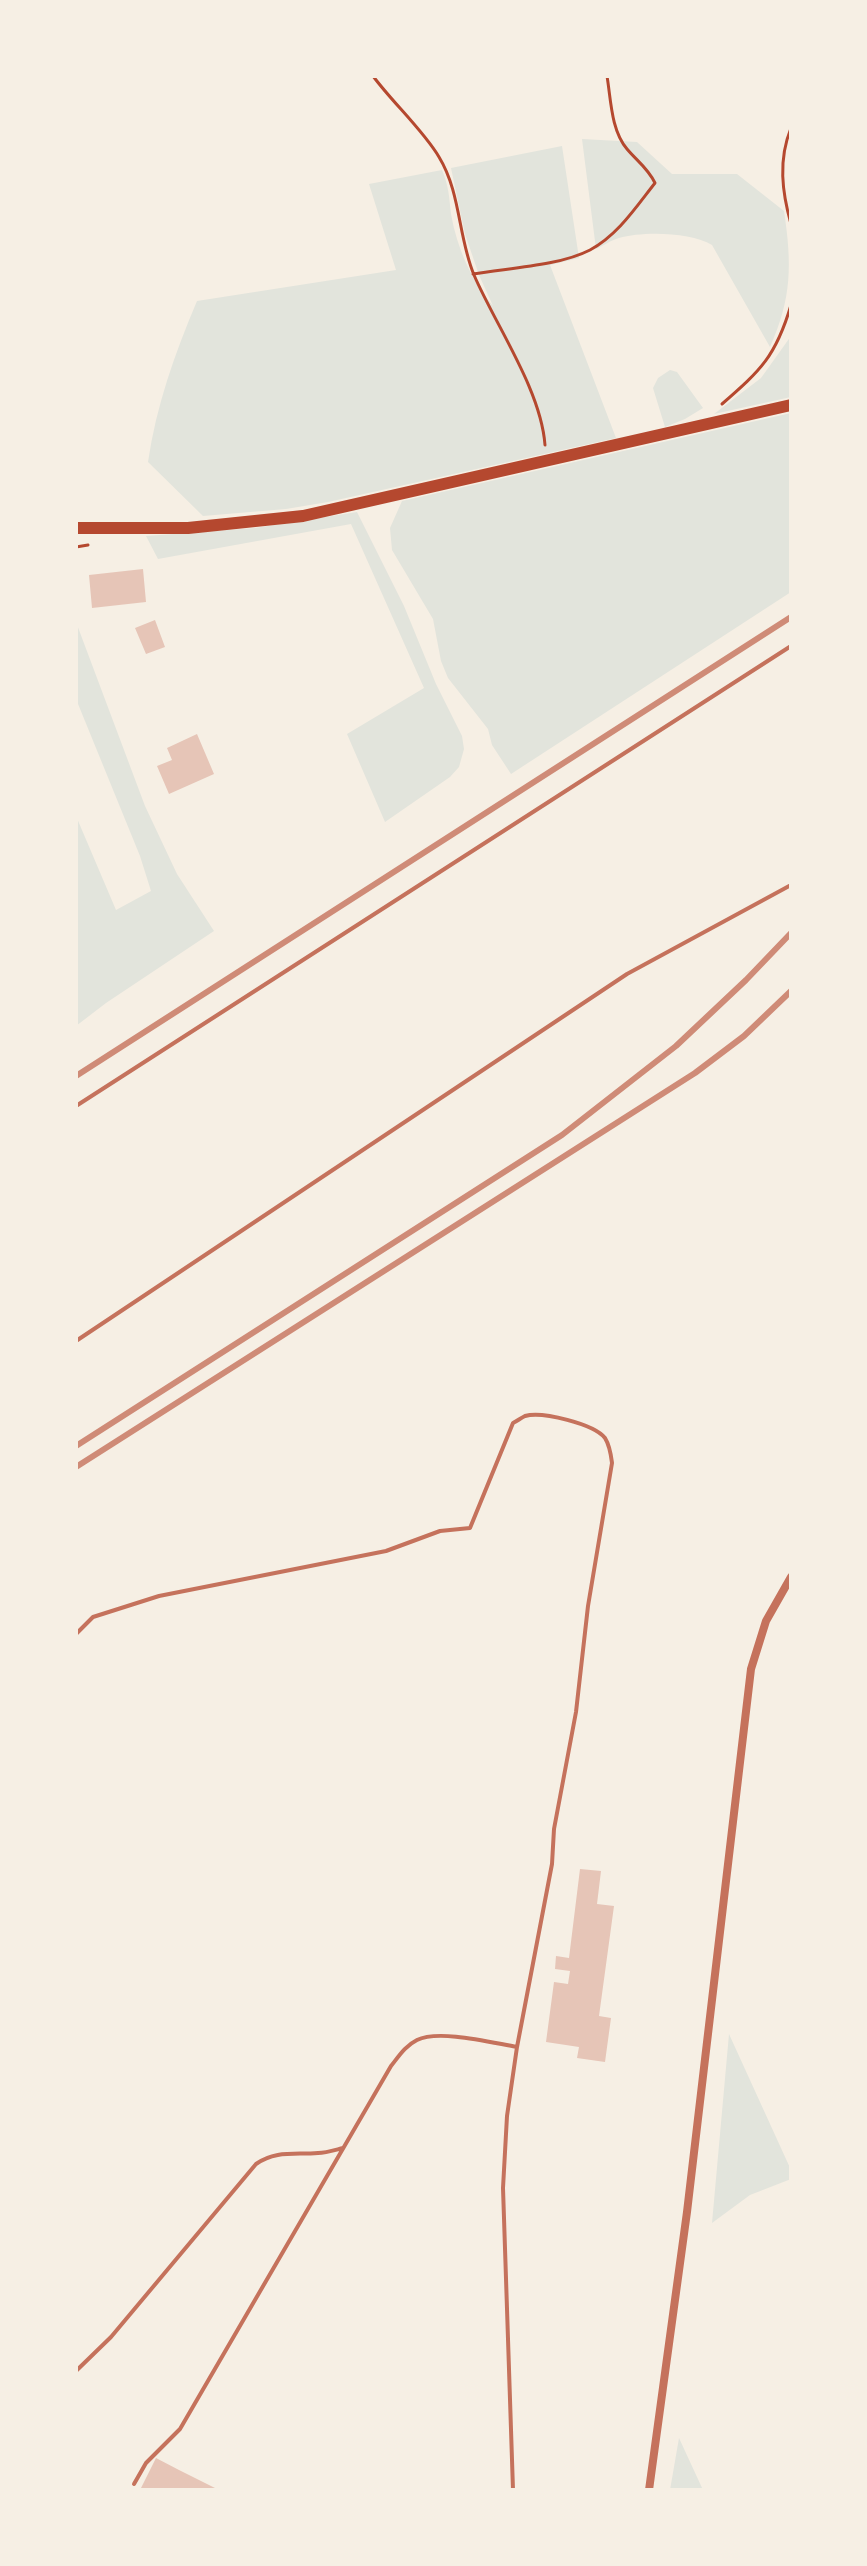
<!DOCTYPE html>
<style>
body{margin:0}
#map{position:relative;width:867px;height:2566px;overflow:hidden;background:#f6efe4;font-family:Helvetica,sans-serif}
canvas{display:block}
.frame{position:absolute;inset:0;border:78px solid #f6efe4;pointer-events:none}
</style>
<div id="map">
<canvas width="867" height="2566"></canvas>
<div class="frame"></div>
</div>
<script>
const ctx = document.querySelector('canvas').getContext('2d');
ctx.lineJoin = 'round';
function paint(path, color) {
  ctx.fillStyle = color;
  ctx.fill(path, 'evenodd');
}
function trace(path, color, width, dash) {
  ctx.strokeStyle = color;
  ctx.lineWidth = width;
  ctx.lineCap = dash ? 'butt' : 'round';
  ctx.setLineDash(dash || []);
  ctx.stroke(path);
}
paint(new Path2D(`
 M582 139 637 142 672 174H737L784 211C792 264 792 298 770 347L712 245C691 232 643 231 619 238 611 240 603 246 596 249Z
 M562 146 579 258 550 265 616 438 328 502 286 509 203 516 148 462C156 406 175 353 197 301L396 270 369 184 442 170C449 187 449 196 451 214 457 248 471 280 493 306L479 275 465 234 451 168Z
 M791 336V397L714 414 761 378Z
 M670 370 677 372 703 408 685 419 665 427 653 388 658 378Z
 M791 413V592L511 774 492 745 488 729 448 678 441 661 433 619 392 550 390 528 402 501Z
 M357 512 404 606 436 684 462 736 464 749 459 767 450 777 385 822 347 734 424 688 351 524 158 559 146 536 255 528Z
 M76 622 145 806 177 874 214 931 106 1003 76 1026V816L116 910 151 891 140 856 76 699Z
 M729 2034 791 2170V2179L750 2195 712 2223Z
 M679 2438 703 2490H670Z`), '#e2e4dc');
paint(new Path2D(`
 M143 569 146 602 92 608 89 575Z
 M155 620 165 647 146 654 135 628Z
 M197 734 214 774 169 794 157 766 172 760 167 748Z
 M580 1869 601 1871 597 1904 614 1906 599 2016 611 2018 605 2062 577 2058 579 2047 546 2042 554 1982 568 1984 570 1971 555 1969 556 1956 569 1958Z
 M156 2458 179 2470 219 2490H140Z`), '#e6c5b7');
trace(new Path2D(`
 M373 76C392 102 423 130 439 157 461 193 458 237 474 275 496 326 541 390 545 445
 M791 128C778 160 782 192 791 224
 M473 274C508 268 559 266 590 250 618 235 636 207 655 183 648 168 637 161 627 149 611 130 611 100 607 76
 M722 404C761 370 776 356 791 305
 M76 547 88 545`), '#b5482f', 3);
trace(new Path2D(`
 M76 1106 791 646
 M76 1341 627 974 791 885
 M76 1634 93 1617 159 1596 386 1551 440 1531 470 1528 513 1423C517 1421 521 1418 525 1416 542 1411 594 1424 605 1438 610 1446 611 1455 612 1463L588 1606 576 1712 554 1829 552 1864 517 2047
 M76 2371 111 2337 256 2164C276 2150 295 2155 318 2153 326 2153 335 2150 343 2148
 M134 2484 146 2463 180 2429 391 2066C399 2056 405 2046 417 2040 439 2029 493 2043 517 2047L507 2116 503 2188 513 2490`), '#c5725c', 4);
trace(new Path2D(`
 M649 2490 687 2212 751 1669 766 1621 791 1577`), '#c5725c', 8);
trace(new Path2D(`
 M76 528H188L303 516 791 405`), '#b5482f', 12);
trace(new Path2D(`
 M76 1076 791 617
 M76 1446 562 1135 676 1046 746 980 791 933
 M76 1467 695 1073 744 1036 791 991`), '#cf8b77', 6);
</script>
